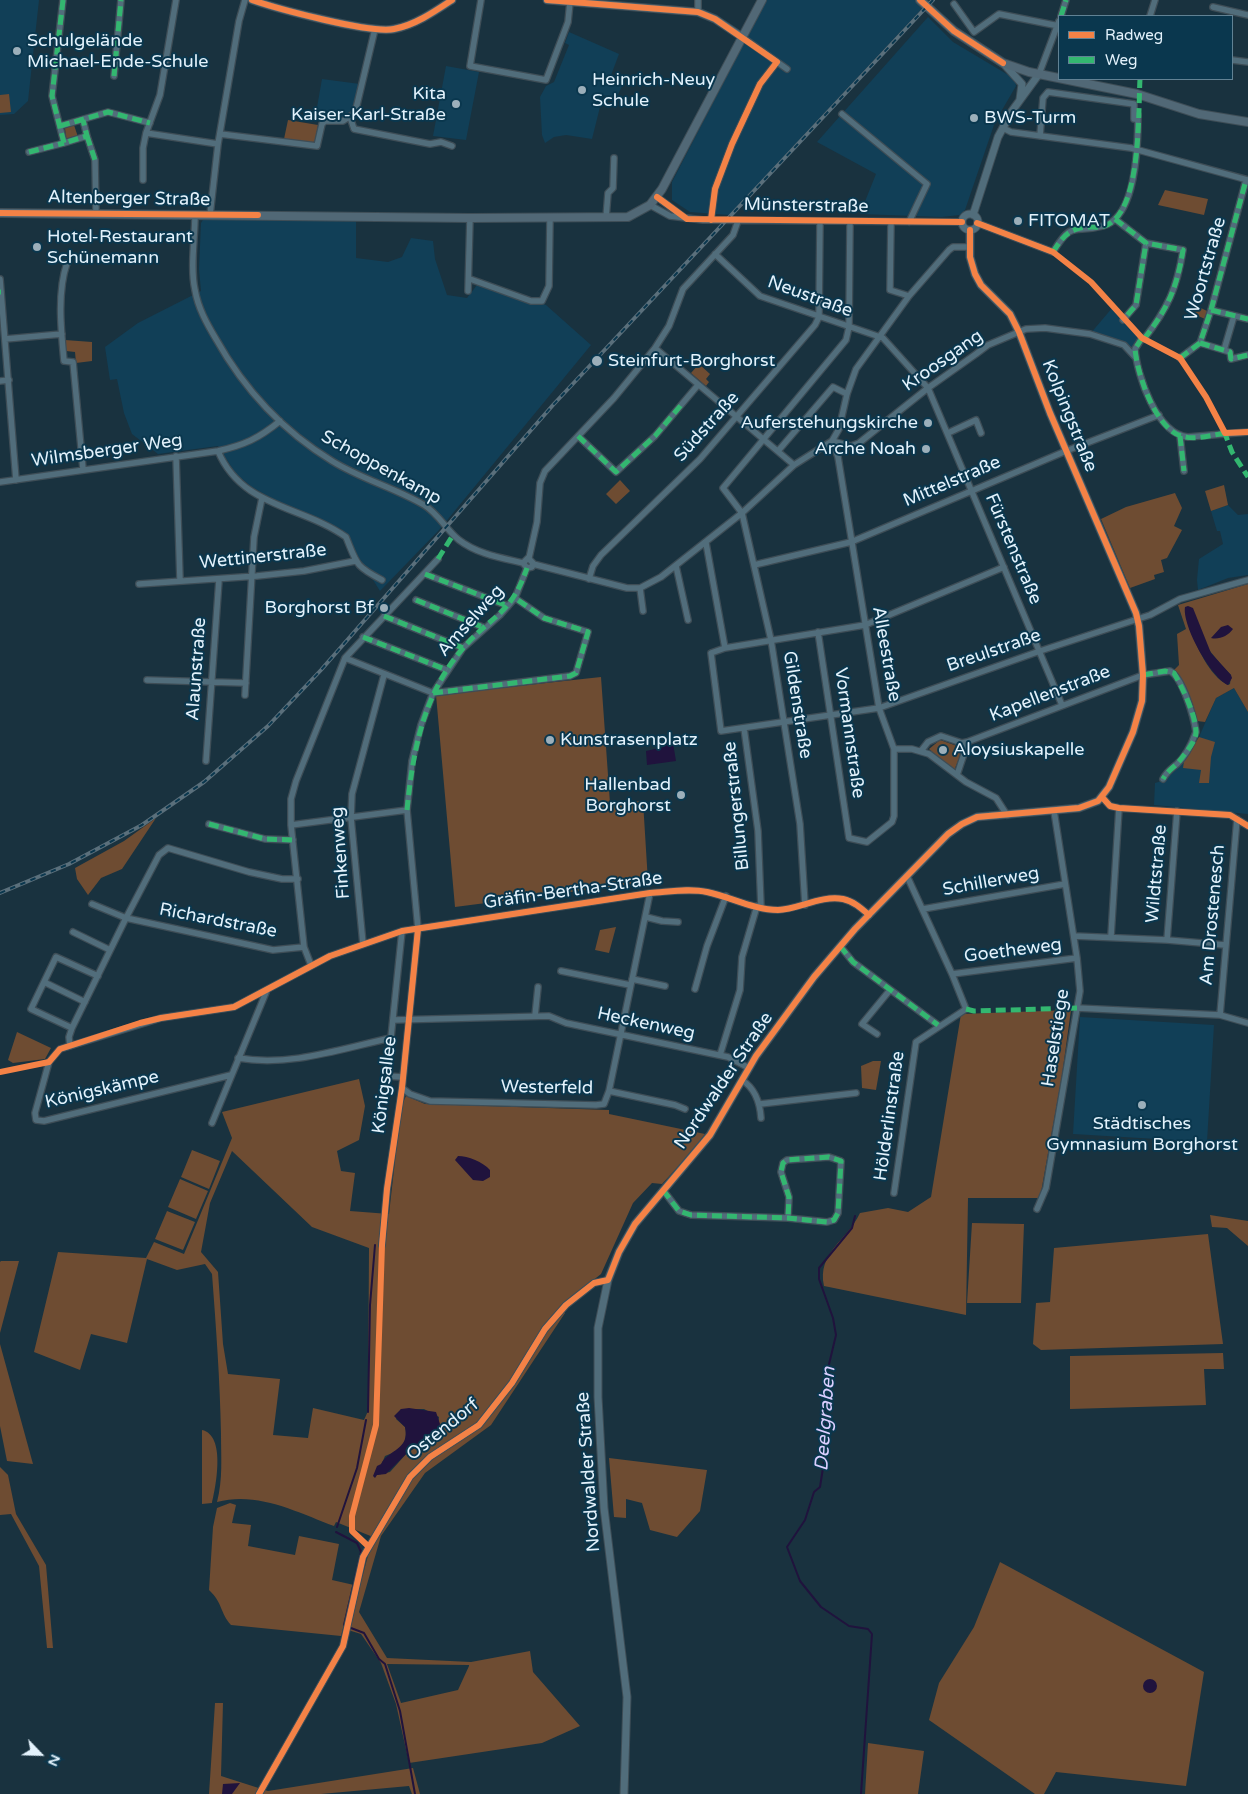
<!DOCTYPE html>
<meta charset="utf-8">
<style>
body{margin:0}
#map{position:relative;width:1248px;height:1794px;overflow:hidden;background:#19323f;font-family:"Varela Round",sans-serif}
canvas{display:block}
.legend{position:absolute;left:1058px;top:15px;width:175px;height:65px;box-sizing:border-box;background:#0a374e;border:1px solid #618294;margin:0;padding:6px 9px;list-style:none;font-size:15px;color:#e3f2fc}
.legend li{display:flex;align-items:center;gap:10px;height:25px}
.legend b{width:25px;border:1px solid #618294}
.north{position:absolute;left:15px;top:1729px;width:50px;height:50px;-webkit-text-stroke:4px #0a374e;paint-order:stroke;rotate:114deg;font-size:14px;font-weight:700;line-height:20px;text-align:center;color:#e3f2fc}
.north::after{content:'';display:block;margin:auto;width:18px;height:22px;background:#e3f2fc;clip-path:polygon(50% 0,100% 100%,50% 72%,0 100%)}
</style>
<div id="map">
<canvas width="1248" height="1794"></canvas>
<ul class="legend">
<li><b style="height:6px;background:#f48246"></b>Radweg</li>
<li><b style="height:6px;background:#33b770"></b>Weg</li>
</ul>
<div class="north">N</div>
</div>
<script>
const ctx = document.querySelector('canvas').getContext('2d');
ctx.lineJoin = 'round';
function paint(path, color) {
  ctx.fillStyle = color;
  ctx.fill(path, 'evenodd');
}
function trace(path, color, width, dash) {
  ctx.strokeStyle = color;
  ctx.lineWidth = width;
  ctx.lineCap = dash ? 'butt' : 'round';
  ctx.setLineDash(dash || []);
  ctx.stroke(path);
}
function drawText(font, color, halo, rows, align = 'center') {
  ctx.font = font + ' "Varela Round",sans-serif';
  ctx.lineWidth = 4;
  ctx.setLineDash([]);
  ctx.textBaseline = 'middle';
  ctx.strokeStyle = halo;
  ctx.fillStyle = color;
  for (const [text, x, y, turn = 0] of rows) {
    ctx.save();
    ctx.translate(x, y);
    ctx.rotate((+turn || 0) * Math.PI / 180);
    ctx.textAlign = isNaN(turn) ? turn : align;
    if (halo) ctx.strokeText(text, 0, 0);
    ctx.fillText(text, 0, 0);
    ctx.restore();
  }
}
paint(new Path2D(`
 M0 0H39L28 101 14 114 0 115Z
 M766 0H930L729 215 690 212 672 200V182Z
 M928 17 953 42 1015 79 1016 86 995 122 965 210 960 215 941 217 860 214 876 174 817 142Z
 M569 32 619 54 610 78 623 84 616 99 603 95 592 139 566 135 554 137 545 143 542 135 540 97 546 86 554 82 569 45 565 43Z
 M446 66 479 72 466 140 433 136Z
 M322 79 360 84 353 111 344 118 316 113Z
 M206 215 356 217V258L388 262 402 257 411 238 433 241 435 259 447 295 467 298 477 285H494L546 305 591 345 439 530 380 591 341 529 271 498 252 487 236 474 218 446 158 454 132 434 124 413 117 379 110 380 105 347 138 323 201 291 199 269 201 223Z
 M1113 307 1142 338 1137 344 1136 358 1128 348 1090 334Z
 M1228 505 1238 515 1248 514V575L1228 578 1198 590 1197 580 1199 559 1223 544 1220 531H1217L1211 511Z
 M1234 688 1248 712V814L1154 805 1155 783 1165 780 1184 761 1199 737 1216 698Z
 M1080 1017 1214 1025 1207 1142 1073 1134Z`), '#113f57');
paint(new Path2D(`
 M9 94 11 112 0 113V95Z
 M288 120 318 125 315 141 312 143 284 139Z
 M74 125 78 137 66 139 65 128Z
 M1165 190 1208 199 1204 215 1158 205Z
 M1193 304 1207 311 1205 319 1187 311Z
 M65 340 92 342V361L76 363 75 352 66 351Z
 M699 364 710 374 706 379 709 382 706 386 691 373Z
 M620 480 630 491 616 504 606 494Z
 M1224 485 1228 505 1211 511 1205 491Z
 M1175 493 1182 508 1174 526 1182 530 1167 558 1161 560 1164 572 1154 575 1155 579 1130 588 1101 519 1126 507Z
 M1248 584V712L1234 688 1216 698 1205 722 1197 721 1182 681 1174 670 1179 665 1177 634 1186 629 1178 605ZM1189 628C1205 643 1216 660 1231 675L1230 684 1228 685C1209 676 1197 646 1189 628Z
 M601 677 610 803 643 801 648 882 455 907 436 695Z
 M1199 737 1215 742 1211 757 1209 783H1199L1201 770 1183 768 1184 761Z
 M940 740 963 748 954 771 929 749Z
 M156 818 122 869 101 878 88 895 77 879 75 868 124 841Z
 M616 927 609 953 595 950 600 930Z
 M1071 1010 1062 1075 1040 1198H968L966 1315 824 1286C817 1252 847 1241 860 1213L888 1208 908 1212 931 1197 961 1014Z
 M17 1032 51 1048 45 1059 13 1063 8 1060Z
 M873 1061H881L876 1090 862 1088 861 1066Z
 M359 1079 365 1106 359 1140 337 1151 341 1171 355 1173 350 1211 389 1214 401 1107 406 1096 425 1104 609 1110V1114L705 1134 695 1148 662 1184 652 1183 633 1203 601 1274 562 1305 565 1313 491 1425 425 1473 381 1536 359 1612 387 1658 471 1662 530 1651 533 1672 580 1726 542 1743 409 1763 396 1704 381 1663 361 1634 348 1630 373 1537 336 1522 334 1526C297 1512 257 1491 217 1502 223 1479 221 1458 221 1434 220 1380 216 1327 212 1274L205 1264 177 1270 147 1259 127 1343 91 1334 80 1370 34 1352 58 1252 146 1258 154 1242 184 1254 232 1138 222 1112ZM232 1151 312 1227 369 1248 368 1411 364 1420 313 1408 308 1438 273 1435 280 1379 228 1374 223 1344 218 1272 201 1252 210 1203ZM401 1409H424L439 1417 437 1433 407 1453 390 1472 377 1475 385 1456C399 1451 409 1444 405 1427L396 1419ZM387 1664 469 1665V1666L458 1690 401 1703Z
 M192 1150 220 1161 209 1189 181 1177Z
 M180 1179 208 1191 196 1219 168 1207Z
 M167 1211 195 1222 183 1250 155 1239Z
 M1210 1215 1248 1221V1246L1227 1228 1212 1227Z
 M972 1223 1024 1224 1021 1303H967Z
 M1208 1234 1223 1344 1041 1350 1033 1344 1036 1303 1050 1302 1054 1248Z
 M1 1261H19L0 1333V1262Z
 M0 1344 33 1464 7 1461 0 1426Z
 M1223 1353 1224 1369H1204L1206 1405 1070 1409V1356Z
 M202 1430C226 1435 216 1486 212 1503L202 1504Z
 M609 1458 707 1470 700 1511 677 1537 650 1530 642 1503 626 1499V1518L614 1517Z
 M0 1467 8 1475 16 1514 46 1565 53 1648H47L39 1566 11 1514 0 1515Z
 M230 1503 236 1505 232 1523 251 1525 248 1546 295 1555 299 1536 339 1544 332 1580 354 1585 341 1636 231 1625C220 1613 223 1603 209 1590L213 1527 217 1508Z
 M1000 1562 1204 1672 1186 1786 1056 1772 1044 1794H1035L929 1720 939 1683 974 1627Z
 M215 1703H223L221 1776 268 1791 413 1768 420 1794H412L409 1786 321 1794H209Z
 M868 1743 924 1751 918 1794H865Z`), '#6e4c32');
paint(new Path2D(`
 M1188 606 1193 608 1211 653 1231 675 1232 678 1228 685C1211 677 1182 626 1185 607Z
 M1228 625 1233 629C1228 636 1219 640 1211 638L1221 627Z
 M667 743H673L676 761 647 765 646 751 664 747Z
 M458 1156C468 1156 483 1162 490 1170V1177L483 1181 473 1180 455 1160Z
 M409 1408 436 1412 440 1424 437 1433 407 1453 386 1474 377 1475 375 1478 373 1476 377 1466 381 1464C389 1449 410 1450 405 1427L394 1416 401 1409Z
 M1143 1686a7 7 0 1 1 14 0a7 7 0 1 1-14 0Z
 M240 1783 232 1794H222L223 1784Z`), '#20133d');
trace(new Path2D(`
 M855 1216 852 1228 819 1268V1279L833 1318 836 1335 825 1381V1455L820 1487 814 1492 805 1520 787 1547 800 1581 821 1607 849 1626 868 1629 872 1634 861 1794
 M368 1412 370 1305 375 1245
 M337 1527 357 1468 366 1420
 M336 1532 357 1543 361 1552 344 1625
 M351 1628 364 1633 379 1659 385 1664 400 1711 415 1794`), '#20133d', 2);
const minor = new Path2D(`
 M63 0 52 96 64 143 87 136 83 120
 M481 0 470 66 546 80 568 22 570 2
 M698 0V12
 M954 4 974 32 999 14 1059 26
 M1213 7 1248 15
 M1061 16 1066 0
 M1150 16 1155 0
 M742 37 787 69
 M1232 60 1248 62
 M1039 74 1059 21
 M114 76 121 0
 M842 114 927 184 909 222
 M350 117 354 129 430 144 441 142 452 146
 M60 126 108 112 150 123
 M1003 128 1011 132 1131 148 1248 180
 M146 133 218 144
 M220 134 317 146 322 124 325 121H343L355 113 375 29
 M87 136 95 160 96 214
 M1040 136 1043 98 1048 92 1134 104V119
 M29 152 64 143
 M143 180V148L146 133 160 95 176 0
 M657 197 685 218
 M650 205 670 216 703 220 962 222
 M195 215C195 238 190 268 195 290 198 308 207 324 216 339 244 389 283 431 332 461 361 479 395 488 424 505 439 514 446 530 459 540 477 554 502 558 523 563L527 568 532 567 533 563 528 558 523 563
 M210 215 218 144 239 21 245 0
 M606 218 608 193 613 188 614 158
 M1115 219 1146 243 1136 305 1123 320
 M711 220 715 189 732 144 760 84 777 62
 M891 222 890 290 909 296
 M977 223 1053 252C1073 219 1074 234 1103 226 1137 217 1138 142 1138 115
 M715 254 760 296 883 338 928 388 1062 705
 M67 263C57 292 61 330 64 361L73 362 83 469
 M0 279 16 480
 M470 279 531 301H542L549 286 550 218
 M468 291 470 218
 M1211 310 1248 319
 M1142 338 1135 349C1137 376 1157 434 1188 437L1248 432
 M5 339 62 334
 M1144 339C1168 308 1177 288 1183 250L1146 243
 M1200 343 1230 352 1231 359 1248 355
 M655 348 794 465
 M1224 350 1234 316
 M1180 358 1200 343 1211 310 1246 180
 M0 381 9 380
 M948 433 976 420 981 433
 M578 436 616 472 655 436 698 385
 M1180 436 1184 471
 M832 441 851 446 859 443 928 388 976 354 988 345 1026 329 1045 328 1090 334 1124 345 1136 358
 M218 451C242 508 301 505 346 537 357 564 355 566 382 580
 M778 451 833 387 847 394
 M176 456 180 580
 M0 482 218 451C244 445 258 439 280 421
 M706 543 725 648
 M529 558 537 522 540 483 545 471 614 398 655 348 669 326 683 289 733 235 738 221
 M533 564 627 588H640L661 577 742 513 794 465 832 441 839 429 847 394 856 369 909 296 949 250 953 247H970
 M754 565 851 542 1066 451 1159 415
 M676 566 688 620
 M1004 567 865 625 725 648 711 653 721 731 879 708 1040 651 1150 615 1180 599 1248 580
 M425 574 508 606
 M589 579 593 566 601 555 700 459 815 325 819 317 820 221
 M139 584 257 576 304 571 355 561
 M640 588 643 611
 M416 600 485 628
 M384 616 463 648
 M818 632 849 838 867 842 892 822 894 816V749L879 708 838 457 832 441
 M363 637 447 670
 M345 658 433 693 570 676 576 673 588 632 544 618 515 598
 M147 680 246 683
 M245 695 254 537 262 498
 M744 728 758 831 761 907
 M894 749H912L929 754 966 782 996 798 1007 815
 M921 751 928 742 941 736 962 743 967 742 1143 675 1170 671C1183 678 1194 718 1196 732 1192 743 1186 756 1177 764 1171 769 1167 771 1163 779
 M206 761 219 580
 M957 775 968 742
 M1102 797 1110 806 1119 808 1230 815 1248 826
 M209 824 265 839 293 840
 M291 825 407 810
 M298 879H282L249 872 168 848 159 855 126 918 273 950 304 947
 M805 905 800 824 771 640 742 513 723 488 846 340 849 327 850 222
 M923 909 1065 884
 M646 917 662 921 678 922
 M402 931 387 1076 402 1077
 M73 932 110 950
 M1074 936 1167 940 1225 945
 M1111 936 1119 808
 M1167 940 1177 811
 M363 944 351 818 352 794 384 675
 M840 946 853 962 938 1025
 M311 965 304 947 291 825V799L296 781 345 658 438 559
 M561 971 630 985
 M952 974 1077 958
 M632 979 665 986
 M44 982 85 1002
 M695 989 707 946 726 896
 M1077 1008 1220 1015 1248 1023
 M1220 1015 1237 819
 M535 1016 538 987
 M393 1020 549 1016 566 1023 728 1057 749 1068
 M72 1028 31 1009 56 957 98 976
 M877 1034 862 1024 890 990
 M70 1046 69 1037 72 1028 126 918 92 904
 M720 1055 740 990 742 957 757 906
 M238 1058C290 1067 340 1049 391 1038
 M231 1075 44 1121 36 1120 35 1113 49 1062 60 1049 161 1018 234 1007 330 956 402 931 650 893C668 892 689 888 707 892 731 897 754 910 778 910 799 909 821 895 843 899 853 901 861 908 869 915
 M742 1080C756 1089 760 1103 761 1118
 M402 1088 410 1094 430 1101 596 1105 604 1104 609 1091 650 893
 M609 1091 675 1105 685 1109
 M760 1104 856 1093
 M212 1123 267 990
 M663 1190 679 1211 691 1215 788 1218 827 1222 834 1220 838 1213 841 1161 829 1157 787 1160 783 1163 781 1172 789 1197 788 1218
 M894 1193 916 1042 966 1009 952 974 907 876
 M1037 1209 1046 1188 1080 991 1077 958 1054 811
 M382 1245 387 1189 402 1088 418 929 407 810 412 761 421 725 433 693 463 648 500 615 515 598 527 568
 M259 1794 343 1646 363 1557 410 1477 430 1457 479 1425 512 1383 545 1329 566 1305 594 1283 608 1280`);
const tertiary = new Path2D(`
 M252 0C278 9 371 34 394 29 415 25 434 12 452 0
 M547 0 698 12 715 19 742 37
 M1004 64 1022 84 1020 99
 M962 222a8 8 0 1 1 16 0a8 8 0 1 1-16 0Z
 M973 215 998 137 1012 111 1039 74
 M624 1794 627 1697 604 1508 598 1397V1328L608 1280 619 1252 635 1224 710 1135 756 1056 814 977 855 929 948 834 962 824 977 817 1079 808 1098 801 1109 787 1133 732 1142 701 1143 675 1139 626 1136 613 1050 413 1019 332 1010 314 981 285 975 274 970 257V230`);
const secondary = new Path2D(`
 M920 0 954 31 1003 63 1029 72 1137 94 1199 114 1248 122
 M0 213 470 218 628 217 650 205 662 189 762 0`);
trace(minor, '#3e4d56', 8);
trace(tertiary, '#3e4d56', 9);
trace(secondary, '#3e4d56', 10);
trace(minor, '#516d7b', 5.5);
trace(tertiary, '#516d7b', 7);
trace(secondary, '#516876', 8);
const rail = new Path2D(`
 M0 893 69 864 142 825 204 782 268 726 321 670 553 405 933 0`);
trace(rail, '#5a6f7b', 4);
trace(rail, '#0a374e', 2, [5.5]);
trace(new Path2D(`
 M63 0 52 96 64 143 87 136 83 120
 M1061 16 1066 0
 M114 76 121 0
 M60 126 108 112 150 123
 M87 136 95 160
 M29 152 64 143
 M1115 219 1146 243 1136 305 1123 320
 M1053 252C1063 236 1070 228 1088 227 1093 227 1099 228 1104 226 1142 215 1138 111 1140 79
 M0 292H1
 M1211 310 1248 319
 M1142 338 1135 349C1137 373 1155 428 1181 436 1196 441 1214 434 1228 433
 M1144 339C1168 308 1177 288 1183 250L1146 243
 M1200 343 1230 352 1231 359 1248 355
 M1180 358 1200 343 1211 310 1246 180
 M1224 431 1232 452 1248 477
 M578 436 616 472 655 436 682 404
 M1180 436 1184 471
 M438 559 453 535
 M425 574 508 606
 M416 600 485 628
 M384 616 463 648
 M363 637 447 670
 M1143 675 1165 671 1174 673C1182 687 1196 715 1196 732 1196 741 1187 751 1181 759 1176 766 1168 770 1163 779
 M433 693 570 676 576 673 588 632 544 618 515 598
 M407 810C413 751 423 694 464 647 492 615 511 615 527 568
 M209 824 265 839 293 840
 M840 946 853 962 938 1025
 M966 1009 974 1011 1077 1008
 M663 1190 679 1211 691 1215 788 1218 827 1222 834 1220 838 1213 841 1161 829 1157 787 1160 783 1163 781 1172 789 1197 788 1218`), '#33b770', 5, [10, 5]);
trace(new Path2D(`
 M252 0C278 9 371 34 394 29 415 25 434 12 452 0
 M547 0 698 12 715 19 777 62 760 84 732 144 715 189 711 220
 M920 0 954 31 1003 63
 M657 197 687 219 962 222
 M0 213 258 215
 M977 223 1053 252 1091 282 1142 338 1180 358 1206 397 1225 433 1248 432
 M1102 797 1110 806 1119 808 1230 815 1248 826
 M0 1072 49 1062 60 1049 140 1023 161 1018 234 1007 330 956 402 931 650 893C668 892 689 888 707 892 731 897 754 910 778 910 799 909 821 895 843 899 853 901 861 908 869 915
 M368 1546 352 1531V1516L376 1425 382 1245 387 1189 402 1088 418 929
 M259 1794 343 1646 363 1557 410 1477 430 1457 479 1425 512 1383 545 1329 566 1305 594 1283 608 1280 619 1252 635 1224 710 1135 756 1056 814 977 855 929 948 834 962 824 977 817 1079 808 1098 801 1109 787 1133 732 1142 701 1143 675 1139 626 1136 613 1050 413 1019 332 1010 314 981 285 975 274 970 257V230`), '#f48246', 6);
for (const [x, y, r, color] of [
 [17,51,5,"#9cafba"],
 [582,90,5,"#9cafba"],
 [456,104,5,"#9cafba"],
 [974,118,5,"#9cafba"],
 [1018,221,5,"#9cafba"],
 [37,247,5,"#9cafba"],
 [597,361,6,"#9cafba"],
 [928,423,5,"#9cafba"],
 [926,449,5,"#9cafba"],
 [384,608,5,"#9cafba"],
 [550,740,5,"#9cafba"],
 [943,750,5,"#9cafba"],
 [681,795,5,"#9cafba"],
 [1142,1105,5,"#9cafba"]
]) {
  const dot = new Path2D();
  dot.arc(x, y, r, 0, 2 * Math.PI);
  ctx.fillStyle = color;
  ctx.fill(dot);
  trace(dot, '#0a374e', 2);
}
drawText('18px', '#e3f2fc', '#0a374e', [
 ["Schulgelände",27,41],
 ["Michael-Ende-Schule",27,62],
 ["Heinrich-Neuy",592,80],
 ["Schule",592,101],
 ["Kita",446,94,"right"],
 ["Kaiser-Karl-Straße",446,115,"right"],
 ["BWS-Turm",984,118],
 ["FITOMAT",1028,221],
 ["Hotel-Restaurant",47,237],
 ["Schünemann",47,258],
 ["Steinfurt-Borghorst",608,361],
 ["Auferstehungskirche",918,423,"right"],
 ["Arche Noah",916,449,"right"],
 ["Borghorst Bf",374,608,"right"],
 ["Kunstrasenplatz",560,740],
 ["Aloysiuskapelle",953,750],
 ["Hallenbad",671,785,"right"],
 ["Borghorst",671,806,"right"],
 ["Städtisches",1142,1124,"center"],
 ["Gymnasium Borghorst",1142,1145,"center"]
], 'left');
drawText('18px', '#e3f2fc', '#0a374e', [
 ["Altenberger Straße",129,199,1],
 ["Münsterstraße",806,206,1],
 ["Woortstraße",1206,269,-74],
 ["Neustraße",810,297,20],
 ["Kroosgang",943,361,-35],
 ["Kolpingstraße",1069,416,68],
 ["Südstraße",707,427,-48],
 ["Wilmsberger Weg",107,451,-8],
 ["Schoppenkamp",381,468,29],
 ["Mittelstraße",952,482,-23],
 ["Fürstenstraße",1013,549,67],
 ["Wettinerstraße",263,557,-6],
 ["Amselweg",471,621,-48],
 ["Breulstraße",994,651,-19],
 ["Alleestraße",886,654,80],
 ["Alaunstraße",197,669,-86],
 ["Kapellenstraße",1050,694,-21],
 ["Gildenstraße",797,705,81],
 ["Vormannstraße",849,733,82],
 ["Billungerstraße",737,806,-96],
 ["Finkenweg",341,853,-94],
 ["Wildtstraße",1157,874,-85],
 ["Schillerweg",991,882,-10],
 ["Gräfin-Bertha-Straße",573,891,-8],
 ["Am Drostenesch",1213,915,-85],
 ["Richardstraße",218,921,11],
 ["Goetheweg",1013,951,-7],
 ["Heckenweg",646,1024,12],
 ["Haselstiege",1056,1038,-81],
 ["Nordwalder Straße",724,1081,-56],
 ["Königsallee",385,1085,-83],
 ["Westerfeld",547,1088,1],
 ["Königskämpe",102,1090,-13],
 ["Hölderlinstraße",890,1116,-82],
 ["Ostendorf",443,1430,-39],
 ["Nordwalder Straße",589,1472,-94]
]);
drawText('italic 19px', '#dbcfff', '#0a374e', [
 ["Deelgraben",826,1419,-86]
]);
</script>
